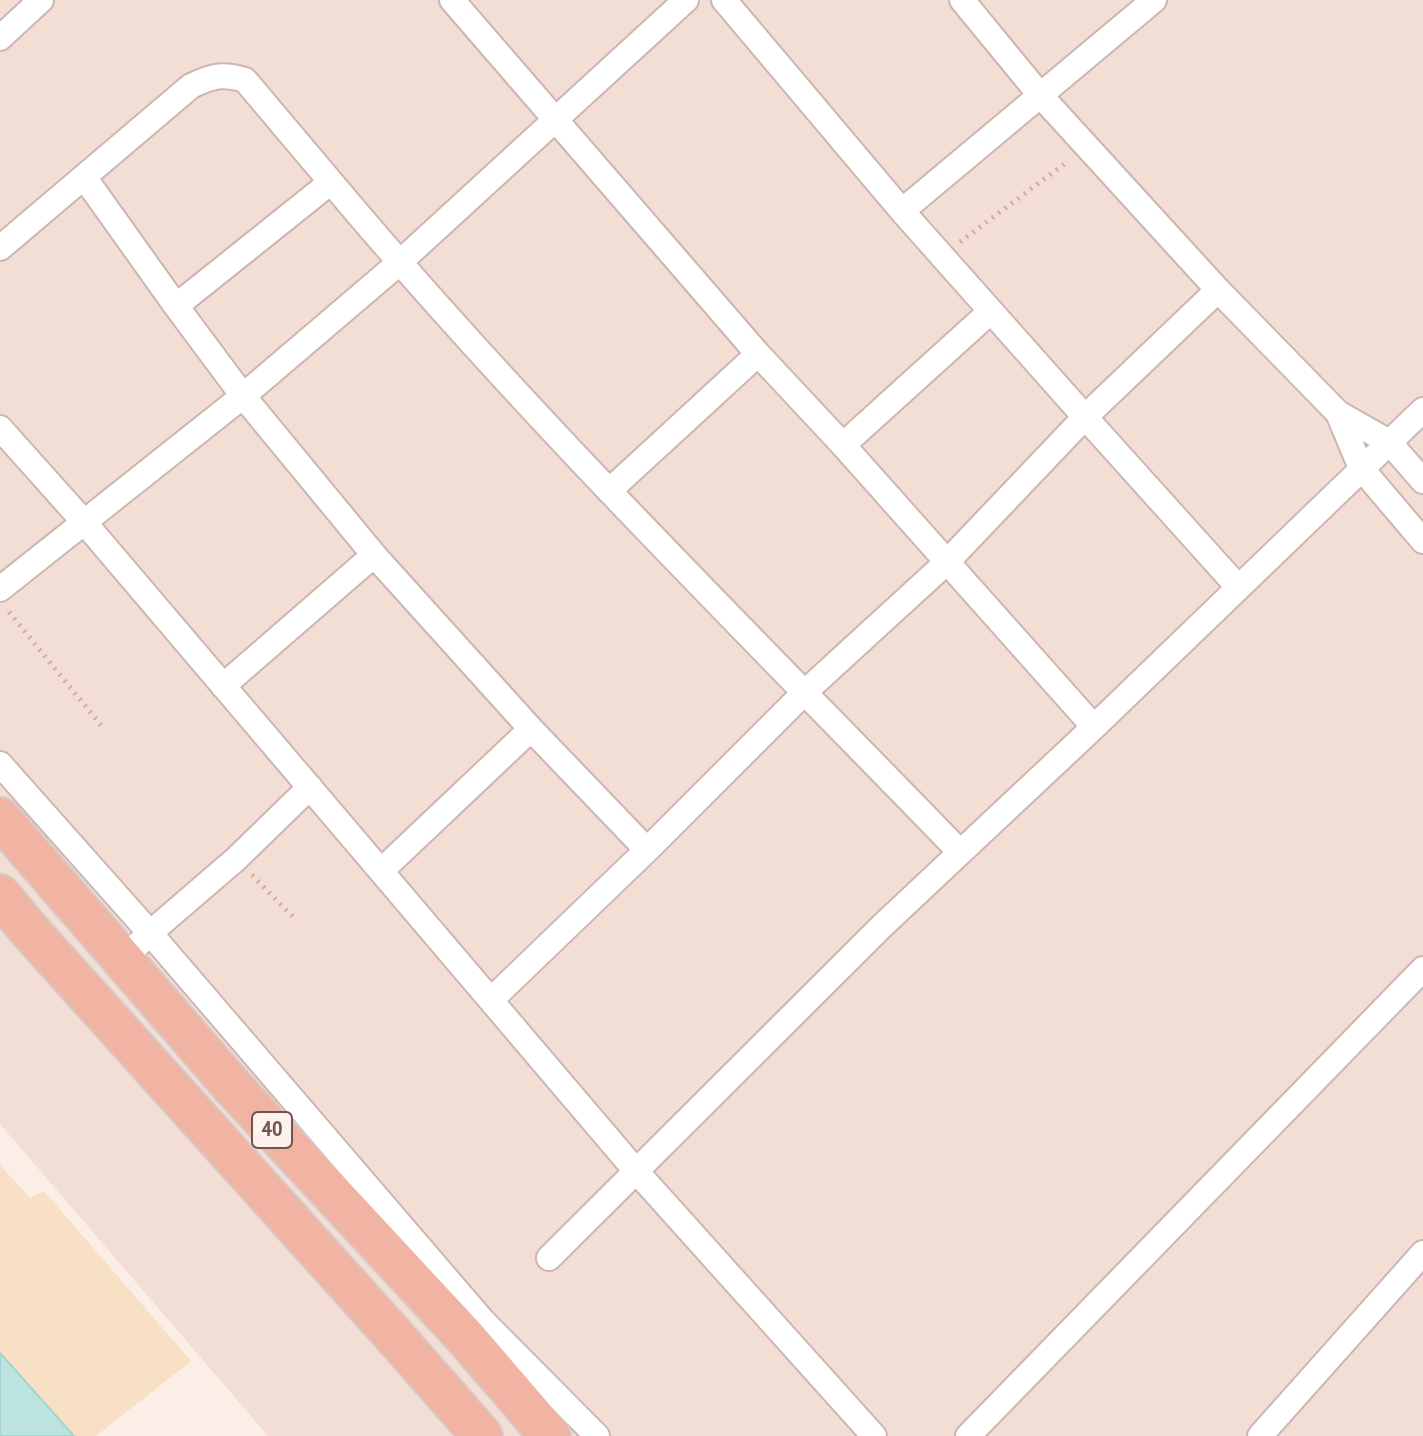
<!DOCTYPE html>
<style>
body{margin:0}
canvas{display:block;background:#fbeee6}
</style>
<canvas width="1423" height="1436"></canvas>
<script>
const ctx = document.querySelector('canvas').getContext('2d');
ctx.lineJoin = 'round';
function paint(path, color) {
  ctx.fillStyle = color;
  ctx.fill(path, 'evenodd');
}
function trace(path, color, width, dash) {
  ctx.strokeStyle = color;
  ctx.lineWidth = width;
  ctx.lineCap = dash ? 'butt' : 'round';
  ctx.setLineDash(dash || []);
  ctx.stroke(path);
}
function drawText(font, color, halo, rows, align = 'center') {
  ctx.font = font + ' "PT Sans Narrow",sans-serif';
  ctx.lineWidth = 6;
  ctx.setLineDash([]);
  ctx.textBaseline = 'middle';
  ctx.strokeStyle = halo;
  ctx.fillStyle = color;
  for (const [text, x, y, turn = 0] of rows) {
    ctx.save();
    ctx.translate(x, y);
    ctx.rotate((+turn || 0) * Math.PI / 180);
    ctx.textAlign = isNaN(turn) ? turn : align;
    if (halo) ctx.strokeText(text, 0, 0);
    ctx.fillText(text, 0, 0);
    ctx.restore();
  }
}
paint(new Path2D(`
 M0 0H1423V1436H268L0 1124Z`), '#f2ded5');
paint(new Path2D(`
 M0 1165 30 1198 44 1191 191 1361 96 1436H0Z`), '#f7e0c3');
const water = new Path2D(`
 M0 1353 74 1436H0Z`);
paint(water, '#bce3e0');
trace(water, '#a3d4d0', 2);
const minor = new Path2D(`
 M452 0 758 354 843 445 1094 727
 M724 0 902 211 1085 417 1218 290
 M962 0 1040 95 1218 290 1338 413 1389 442 1423 481
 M0 38 41 0
 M84 177 176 306 243 396 374 555 531 729 381 871
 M902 211 1154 0
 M0 248 191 86C212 76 222 73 245 80L331 182
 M176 306 331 182C528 417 747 632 960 852
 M1338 413 1361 468 1423 541
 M0 428 84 522 636 1171 874 1436
 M843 445 991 311
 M609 491 758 354
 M0 589 243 396 399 263 686 0
 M223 686 374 555
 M531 729 647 850
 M0 764 150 933 483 1321 597 1436
 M123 959 150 933 236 859 310 787
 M491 1000 647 850 805 692 947 562 1085 417 1238 587
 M549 1258 882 926 1094 727 1423 410
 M968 1436 1423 969
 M1260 1436 1423 1253`);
const trunk = new Path2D(`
 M0 818 232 1086 465 1337 550 1436
 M0 895 29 930 388 1329 482 1436`);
trace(minor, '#cdb6b0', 28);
trace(trunk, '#d5cbca', 44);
trace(new Path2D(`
 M960 242 1067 162
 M9 612 104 729
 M252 875 293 917`), '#d3aba3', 5, [2, 6]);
trace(minor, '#fff', 24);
trace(trunk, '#f2b4a2', 40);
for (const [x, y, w] of [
 [272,1130,40]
]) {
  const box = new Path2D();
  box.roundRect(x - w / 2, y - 18, w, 36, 6);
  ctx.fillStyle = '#fef3ec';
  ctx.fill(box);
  trace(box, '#72524d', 2);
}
drawText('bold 22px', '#72524d', null, [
 ["40",272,1130]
]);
</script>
